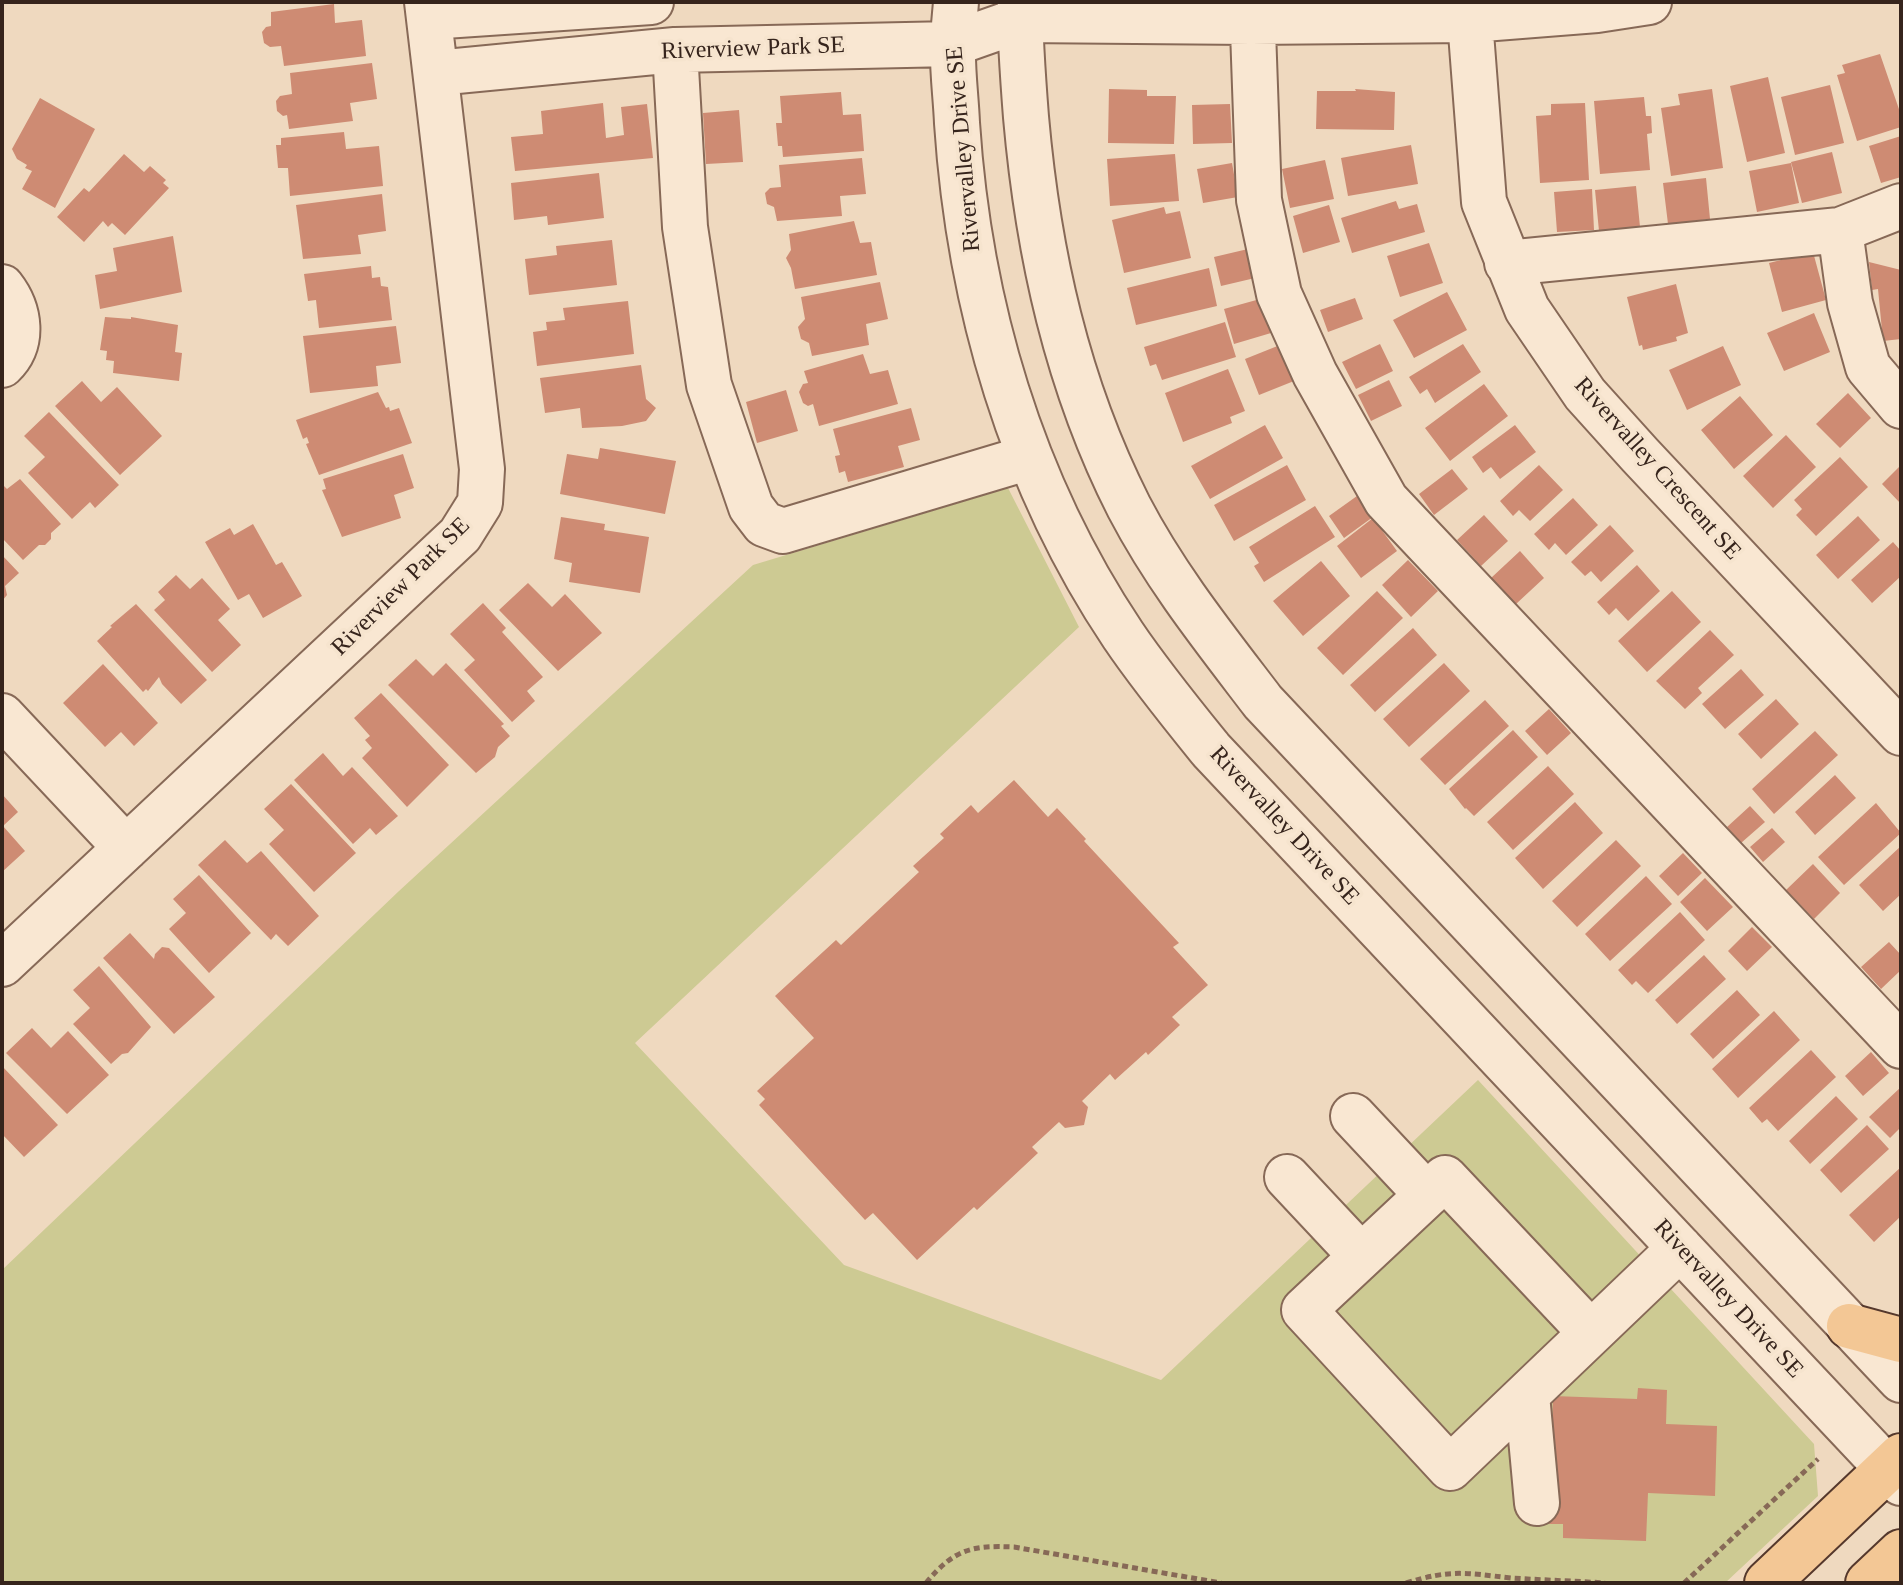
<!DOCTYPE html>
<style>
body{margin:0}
#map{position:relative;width:1903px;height:1585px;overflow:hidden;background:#efd9bf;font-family:"Times New Roman",serif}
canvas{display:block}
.frame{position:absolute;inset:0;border:4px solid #36241c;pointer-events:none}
</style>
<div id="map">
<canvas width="1903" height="1585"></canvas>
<div class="frame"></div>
</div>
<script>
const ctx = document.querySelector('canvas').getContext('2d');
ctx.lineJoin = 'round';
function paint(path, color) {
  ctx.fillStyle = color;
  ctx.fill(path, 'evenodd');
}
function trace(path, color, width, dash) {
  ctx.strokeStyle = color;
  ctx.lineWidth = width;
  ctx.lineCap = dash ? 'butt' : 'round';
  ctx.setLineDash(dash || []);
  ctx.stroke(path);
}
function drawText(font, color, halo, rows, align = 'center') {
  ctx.font = font + ' "Times New Roman",serif';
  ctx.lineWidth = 7;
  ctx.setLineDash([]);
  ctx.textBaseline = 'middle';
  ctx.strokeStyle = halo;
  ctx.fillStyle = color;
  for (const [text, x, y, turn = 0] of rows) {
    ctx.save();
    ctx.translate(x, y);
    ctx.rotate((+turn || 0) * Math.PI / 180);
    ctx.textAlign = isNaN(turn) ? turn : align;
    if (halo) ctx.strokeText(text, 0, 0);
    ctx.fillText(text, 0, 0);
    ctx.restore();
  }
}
paint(new Path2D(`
 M1008 488 1079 627 635 1043 844 1265 1161 1380 1478 1080 1814 1444 1818 1496 1725 1583H2V1270L399 891 753 565Z`), '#cdca93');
paint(new Path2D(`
 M334 4 335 23 362 20 366 56 284 66 281 46 270 47 264 43 262 32 266 27 271 26V12Z
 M1880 54 1901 115V127L1857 141 1837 75 1845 73 1842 65Z
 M372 63 377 99 350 103 353 121 289 129 287 115 283 116 277 111 276 101 280 96 292 94 290 73Z
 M1768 77 1785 153 1747 162 1730 86Z
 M1830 85 1844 143 1795 155 1781 97Z
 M1109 89 1147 90V96H1176L1174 144 1108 143Z
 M1355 89 1395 92 1394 130 1316 129 1317 91H1356Z
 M1712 89 1723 168 1671 176 1661 108 1680 105 1678 94Z
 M841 92 843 115 861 114 864 151 783 157 782 146H778L776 123H782L780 96Z
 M1644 97 1646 116H1651L1652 133 1647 134 1650 170 1600 174 1594 101Z
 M40 98 95 129 55 208 22 189 32 171 25 168 27 165 17 159 12 149Z
 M603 103 606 138 624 135 621 107 647 104 653 158 515 171 511 137 543 134 541 111Z
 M1585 103 1589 180 1540 183 1536 116 1551 115V104Z
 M1230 104 1232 143 1193 144 1192 105Z
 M739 110 743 162 706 164 703 113Z
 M344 132 346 149 379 146 383 186 290 196 288 168H278L276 145H281V138Z
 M1901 136V177L1881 183 1869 146Z
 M1411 145 1418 184 1348 196 1341 158Z
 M1832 152 1842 193 1802 203 1791 162Z
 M124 154 144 172 150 166 166 180 163 183 169 188 125 235 112 223 108 227 103 221 84 242 57 217 84 188 89 192Z
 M1175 154 1179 201 1110 206 1107 159Z
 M862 158 866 194 840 196 842 216 777 221 774 207 767 204 765 193 770 188 781 187 779 165Z
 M1325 160 1334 199 1290 208 1282 169Z
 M1232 163 1238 197 1203 203 1197 169Z
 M1791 163 1799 203 1757 212 1749 171Z
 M599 173 604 218 548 225 547 216 514 220 511 183Z
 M1706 178 1710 219 1668 224 1663 183Z
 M1636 186 1640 227 1599 231 1595 190Z
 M1592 189 1594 230 1557 232 1554 192Z
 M382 194 386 231 358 235 361 254 303 259 296 205Z
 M1396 201 1399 209 1417 204 1425 232 1352 253 1341 218Z
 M1329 205 1340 242 1303 253 1293 216Z
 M1164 207 1166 214 1180 211 1191 258 1124 273 1112 220Z
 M854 221 860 243 871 242 877 275 795 289 791 268 786 258 791 250 789 234Z
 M173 236 182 292 100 309 95 275 117 271 113 248Z
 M612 240 617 285 529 295 525 259 557 255 556 246Z
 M1429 243 1443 283 1400 297 1387 256Z
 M1248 249 1255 278 1221 286 1214 257Z
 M1813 252 1826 300 1782 312 1769 263Z
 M1869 262 1901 270V339L1883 341 1878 289 1872 290Z
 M371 266 372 278 380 277 381 286 388 287 392 320 319 328 316 300 308 301 304 274Z
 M1209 268 1217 306 1136 325 1127 288Z
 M880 282 888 319 866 324 869 345 812 356 809 343 801 339 798 327 805 319 801 297Z
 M1676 284 1688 333 1676 337 1677 341 1643 350 1642 345 1639 346 1627 297Z
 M1447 292 1467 330 1414 358 1393 320Z
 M1355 298 1363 319 1328 332 1320 310Z
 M1260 299 1271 333 1234 344 1224 309Z
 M628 301 634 354 537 366 533 332 547 330 546 322 565 320 563 308Z
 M1814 313 1830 352 1784 371 1767 333Z
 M105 317 131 319V317L178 325 175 352 182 353 179 381 113 373 114 361 106 360 107 351 100 350Z
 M1225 322 1236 357 1162 380 1156 364 1150 366 1144 347Z
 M396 326 401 363 376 366 378 386 310 393 303 336Z
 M1380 344 1393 371 1356 389 1342 362Z
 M1463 344 1481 372 1435 403 1427 389 1420 394 1409 377Z
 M1280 345 1294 381 1259 395 1245 359Z
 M1723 346 1741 385 1687 410 1669 370Z
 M863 354 870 374 888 370 898 404 819 426 813 404 808 406 803 403 799 392 803 384 808 383 804 371Z
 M641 365 646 399 656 408 646 421 622 426 582 428 580 408 545 413 540 378Z
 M1228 369 1245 411 1230 417 1232 423 1183 442 1165 393Z
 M1389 380 1402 406 1371 421 1358 395Z
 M82 381 101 402 117 387 162 436 120 475 55 406Z
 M1484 384 1508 416 1450 461 1425 428Z
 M786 390 798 431 757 443 746 402Z
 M378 392 386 408 389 407 390 411 399 408 412 443 319 475 306 444 309 443 307 437 303 439 296 420Z
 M1848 393 1871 418 1840 448 1816 424Z
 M1740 396 1773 435 1734 469 1701 430Z
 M911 408 920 440 898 446 904 467 848 482 845 471 839 473 835 456 840 455 833 429Z
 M49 412 119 485 95 508 90 502 72 519 28 473 45 457 24 436Z
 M1265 425 1283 458 1210 499 1191 466Z
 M1515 425 1536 452 1500 479 1491 467 1483 473 1472 457Z
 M1786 435 1816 467 1773 508 1743 476Z
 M600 448 676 461 665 514 560 494 567 454 598 459Z
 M403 454 414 488 394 495 401 518 342 537 322 490 326 489 323 479Z
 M1840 457 1868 487 1816 536 1796 515 1802 509 1794 500Z
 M1287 465 1306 500 1234 541 1214 505Z
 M1539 465 1563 490 1530 521 1519 510 1513 516 1500 501Z
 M1901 465V504L1882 484Z
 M1452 469 1468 489 1434 515 1419 494Z
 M20 479 61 524 51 533V539L45 545H39L23 560 2 538V484L7 489Z
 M1357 496 1373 517 1344 538 1329 516Z
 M1573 498 1598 525 1566 555 1555 543 1549 550 1534 534Z
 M1315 506 1335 537 1264 582 1254 566 1259 563 1249 547Z
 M1484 515 1508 541 1481 566 1457 540Z
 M1858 516 1880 540 1838 579 1816 555Z
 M561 517 605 524 604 530 649 537 640 593 569 582 572 563 554 559Z
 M1373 518 1397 551 1361 578 1337 546Z
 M253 524 276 565 282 562 302 596 263 618 249 594 238 600 205 542 230 528 234 535Z
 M1610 525 1634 551 1601 582 1591 571 1585 576 1571 562Z
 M1893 542 1901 551V576L1872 603 1851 580Z
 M1520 551 1544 578 1516 604 1491 578Z
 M2 555 19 573 5 586 7 595 2 601Z
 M1408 560 1438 591 1411 617 1382 585Z
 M1321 561 1350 596 1303 636 1273 601Z
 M1637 565 1660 591 1628 621 1616 608 1609 615 1597 602Z
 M176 575 190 589 202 578 230 609 218 620 241 645 212 672 154 610 165 600 158 592Z
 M528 583 552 607 565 594 602 633 558 671 499 610Z
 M1377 591 1403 618 1343 675 1317 648Z
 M1672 591 1701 622 1647 672 1618 641Z
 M483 603 506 628 502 632 543 677 527 691 535 701 512 722 464 670 475 660 450 634Z
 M136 604 207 680 181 704 162 684 159 677 148 691 146 689 143 692 97 641 112 627 110 626Z
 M1413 628 1437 655 1375 712 1350 685Z
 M1710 630 1734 655 1698 688 1702 693 1685 709 1656 681Z
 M416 659 433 676 446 663 504 724 501 726 510 736 498 747 495 757 476 773 388 685Z
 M1444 663 1470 691 1409 747 1383 719Z
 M103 664 158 723 134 746 121 732 105 747 63 703Z
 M1741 669 1764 695 1725 729 1702 704Z
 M381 693 449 765 407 807 362 758 372 748 365 740 370 736 354 718Z
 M1776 699 1799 724 1761 759 1738 734Z
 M1485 700 1509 726 1445 785 1420 759Z
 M1549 709 1571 733 1547 755 1525 731Z
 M1513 730 1538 757 1474 816 1466 808 1465 809 1449 789Z
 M1815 731 1838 755 1774 814 1752 789Z
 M323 753 343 776 352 767 398 816 376 835 370 828 353 844 294 780Z
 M1548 766 1574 794 1513 850 1487 822Z
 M1835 775 1856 798 1815 835 1795 812Z
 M1014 780 1048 817 1057 808 1086 839 1084 841 1179 943 1173 947 1208 985 1172 1017 1180 1025 1148 1055 1146 1052 1115 1080 1110 1074 1082 1101 1088 1107 1084 1125 1065 1128 1059 1122 1032 1147 1038 1153 977 1210 974 1207 917 1260 873 1213 865 1220 759 1105 765 1099 757 1091 814 1038 775 996 836 940 841 945 919 872 913 866 944 838 940 834 971 805 978 813Z
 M291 784 356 853 314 892 269 844 284 830 264 809Z
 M2 794 18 812 3 826 25 851 2 872Z
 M1575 802 1603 833 1543 889 1515 858Z
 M1876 803 1901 833 1844 885 1818 857Z
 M1750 806 1765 822 1741 843 1727 827Z
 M1772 828 1785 842 1763 862 1750 847Z
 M225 840 247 863 261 851 319 916 288 946 276 934 271 940 198 865Z
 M1616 840 1641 866 1577 927 1552 901Z
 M1901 846V894L1883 911 1859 885Z
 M1683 853 1702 873 1678 896 1659 876Z
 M1813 864 1840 893 1814 919 1786 890Z
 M199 875 251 933 209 973 169 929 186 913 173 899Z
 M1646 876 1672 904 1610 961 1585 934Z
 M1705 878 1733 907 1707 931 1680 902Z
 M1680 912 1705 940 1648 993 1636 981 1632 985 1618 970Z
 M1752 927 1772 947 1747 971 1728 951Z
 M130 933 154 959 155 954 162 947 169 948 215 997 174 1034 103 958Z
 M1889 942 1901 955V970L1881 989 1861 967Z
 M1704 955 1726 979 1677 1024 1655 1000Z
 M99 966 151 1027 128 1053 122 1054 111 1064 73 1024 90 1008 73 990Z
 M1737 990 1760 1015 1713 1059 1690 1034Z
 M1774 1011 1800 1040 1738 1098 1712 1069Z
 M32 1028 51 1048 68 1031 109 1075 67 1114 6 1053Z
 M1811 1050 1836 1077 1778 1131 1767 1119 1762 1123 1749 1108Z
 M1871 1052 1889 1073 1863 1096 1845 1076Z
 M2 1066 58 1125 24 1157 2 1134Z
 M1901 1087V1127L1890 1138 1869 1117Z
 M1836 1096 1858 1119 1810 1164 1789 1141Z
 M1867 1125 1889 1149 1841 1193 1820 1170Z
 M1901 1167V1216L1874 1242 1849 1215Z
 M1638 1388 1667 1390 1666 1424 1717 1426 1715 1496 1648 1493 1646 1541 1563 1538V1524H1549L1553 1396 1637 1399Z`), '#ce8b73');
const minor = new Path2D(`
 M956 2C955 16 953 30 953 44 952 70 956 97 957 123 969 304 1021 483 1123 635 1150 675 1181 713 1211 750L1901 1483
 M1020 2C1020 40 1023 79 1026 117 1038 253 1067 385 1129 507 1166 578 1215 639 1263 702L1901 1380
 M1252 2 1259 200 1279 294 1315 374 1386 500 1901 1046
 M429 17 651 2
 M1470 20 1484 202 1527 309 1585 394 1640 455 1901 733
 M675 50 685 227 709 385 751 507 764 524 783 531 1030 457
 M436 73 675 50 952 44 1020 20 1251 22 1470 20 1597 10 1649 2
 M1840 230 1850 303 1868 367 1901 406
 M1507 263 1840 230 1901 206
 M2 287C20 310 25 343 2 365
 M2 716 126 848
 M2 964 460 535 480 503 482 469 427 2
 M1353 1116 1427 1195 1304 1310 1450 1468 1680 1248
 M1287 1177 1361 1256
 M1427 1195 1445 1178 1591 1333
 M1527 1395 1537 1503`);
const major = new Path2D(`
 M1849 1326 1901 1340
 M1767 1583 1901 1456
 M1868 1583 1901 1552`);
trace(minor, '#876957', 48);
trace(major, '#55382c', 48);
trace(new Path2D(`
 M926 1583C954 1549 972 1545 1014 1547L1221 1583
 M1406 1583C1451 1569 1466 1573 1511 1578 1542 1580 1574 1581 1605 1583
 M1684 1583 1818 1459`), '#876957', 5, [6, 4]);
trace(minor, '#f9e7d2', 44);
trace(major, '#f3c795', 44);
drawText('24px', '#36241c', '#f6e4ce', [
 ["Riverview Park SE",753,49,-2],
 ["Rivervalley Drive SE",964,149,-95],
 ["Rivervalley Crescent SE",1657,469,48],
 ["Riverview Park SE",401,587,-45],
 ["Rivervalley Drive SE",1284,826,47],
 ["Rivervalley Drive SE",1728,1299,47]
]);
</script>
